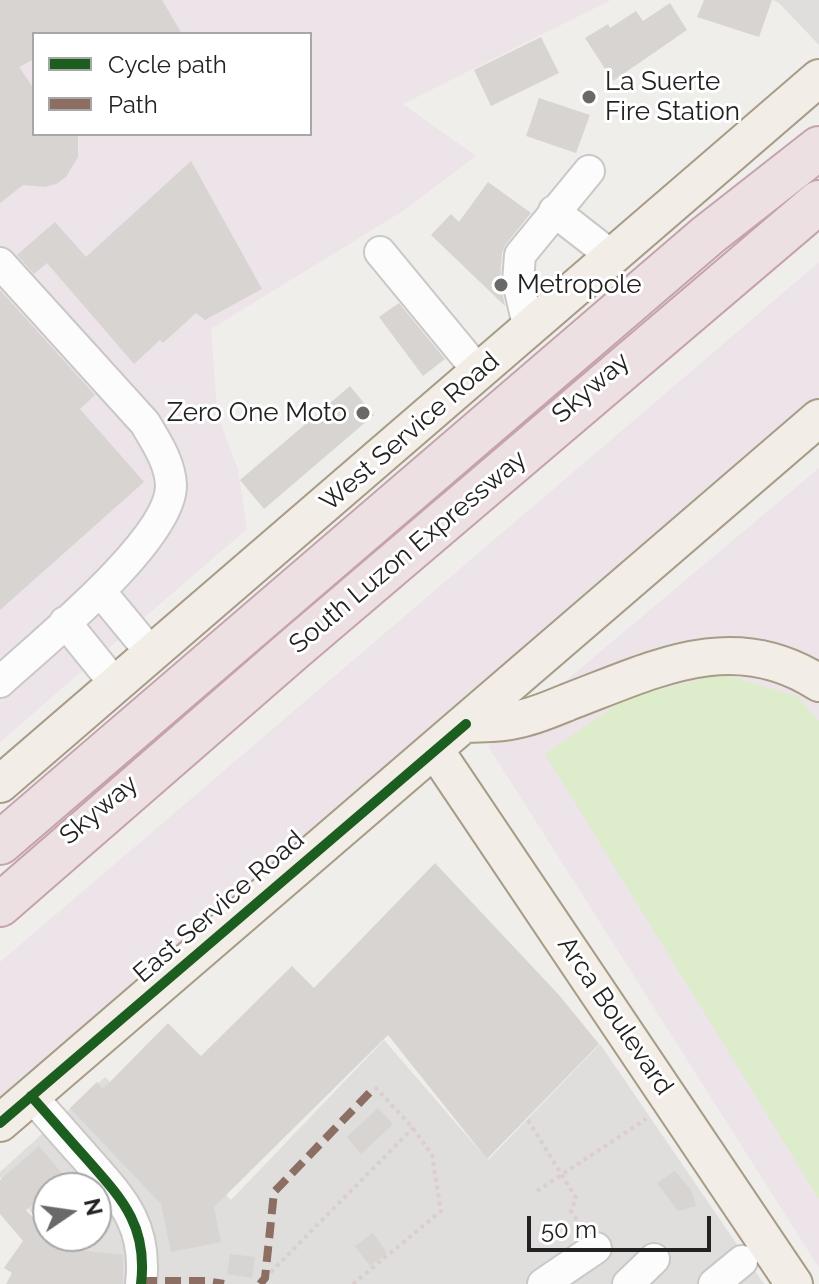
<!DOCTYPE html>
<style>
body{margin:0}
#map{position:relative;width:819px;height:1284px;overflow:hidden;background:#f0eeeb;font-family:Raleway,sans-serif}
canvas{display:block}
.legend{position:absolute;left:32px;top:32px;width:280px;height:104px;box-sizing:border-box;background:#fff;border:2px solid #a7a7a7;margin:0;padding:10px 14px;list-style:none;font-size:24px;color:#222}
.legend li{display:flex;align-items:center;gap:16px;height:40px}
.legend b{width:40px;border:2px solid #a7a7a7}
.north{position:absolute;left:32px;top:1172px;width:80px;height:80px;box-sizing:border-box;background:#fff;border:2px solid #a7a7a7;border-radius:50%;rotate:77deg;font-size:22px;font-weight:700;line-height:32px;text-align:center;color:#222}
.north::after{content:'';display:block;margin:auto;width:28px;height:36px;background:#6a6968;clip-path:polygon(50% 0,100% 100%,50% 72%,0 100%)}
.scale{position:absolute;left:527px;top:1216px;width:184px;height:36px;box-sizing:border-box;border:4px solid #222;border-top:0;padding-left:10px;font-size:24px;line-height:28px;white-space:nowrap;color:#222;-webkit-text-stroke:6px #fff;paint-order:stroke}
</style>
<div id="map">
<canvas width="819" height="1284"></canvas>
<ul class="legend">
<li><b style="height:10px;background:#1b5e20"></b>Cycle path</li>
<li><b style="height:10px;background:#8d6e63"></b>Path</li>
</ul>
<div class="north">N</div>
<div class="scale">50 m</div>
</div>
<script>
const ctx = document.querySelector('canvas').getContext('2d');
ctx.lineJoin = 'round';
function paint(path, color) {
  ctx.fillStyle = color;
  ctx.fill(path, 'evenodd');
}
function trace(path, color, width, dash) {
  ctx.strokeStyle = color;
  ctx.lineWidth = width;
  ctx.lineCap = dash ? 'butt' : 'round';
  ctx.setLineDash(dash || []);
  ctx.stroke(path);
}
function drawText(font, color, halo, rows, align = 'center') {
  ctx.font = font + ' Raleway,sans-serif';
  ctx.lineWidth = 6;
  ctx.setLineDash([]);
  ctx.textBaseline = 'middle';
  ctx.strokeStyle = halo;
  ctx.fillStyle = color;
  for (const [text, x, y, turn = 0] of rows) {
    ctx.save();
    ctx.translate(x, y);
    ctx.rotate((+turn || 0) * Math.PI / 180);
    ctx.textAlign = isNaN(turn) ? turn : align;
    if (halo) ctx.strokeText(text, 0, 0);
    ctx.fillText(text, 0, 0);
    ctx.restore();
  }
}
paint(new Path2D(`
 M773 0H819V45L779 3Z
 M384 1040 488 1160 600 1044 764 1284H42L63 1248 52 1236H96V1188H48V1231L0 1177V1172L105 1077 231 1200Z`), '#dfdedc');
paint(new Path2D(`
 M0 0H611L403 104 476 156 403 211 211 329 217 413 238 469 247 529 0 742ZM34 34H310V134H34Z
 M819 262V399L0 1099V962Z
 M819 468V1268L488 746Z`), '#ede4e9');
paint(new Path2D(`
 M721 674 797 696 819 721V1199L545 754 626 698Z`), '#ddeccb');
paint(new Path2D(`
 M0 0H162L182 34H34V59L19 67 34 89V134H78V157L66 177 56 184 45 187 23 185 0 203Z
 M704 0H772L759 37 697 17Z
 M670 3 687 30 613 81 585 38 608 24 610 28 636 11 643 21Z
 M541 37 559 73 491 106 474 70Z
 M539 98 590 115 576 153 526 136Z
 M191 161 262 289 205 320 196 313 163 343 160 340 134 364 47 263 34 274 17 255 55 222 86 257Z
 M488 182 531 213 506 244 502 253 500 281 505 306 431 235 451 214 459 222Z
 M0 290 95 395 80 409 144 482 0 610Z
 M399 303 445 359 423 376 379 317Z
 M350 386 374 415 264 509 240 480Z
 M435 863 559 995 599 1044 487 1159 388 1035 214 1207 221 1242 171 1252 161 1204 70 1108 97 1082 103 1089 168 1023 201 1056 292 966 314 988Z
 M378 1108 393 1124 361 1154 347 1137Z
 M39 1146 65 1177 48 1188V1191L26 1210 61 1248 123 1255V1284H6L12 1273 4 1268 23 1241 0 1214V1180Z
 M675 1171 691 1190 696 1206 678 1211 657 1183Z
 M373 1233 387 1253 370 1266 355 1246Z
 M230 1254 255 1257 252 1278 227 1274Z`), '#d7d4d2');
const minor = new Path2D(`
 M554 211 613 257
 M380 252 479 372
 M0 263 145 423C156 442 170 462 171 485 172 539 40 645 0 682
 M529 329 518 282 520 255 589 171
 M100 591 152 654
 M65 622 116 685
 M31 1096C49 1116 67 1137 85 1157 122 1199 148 1225 141 1284
 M543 1284 596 1248
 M628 1284 654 1259
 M714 1284 742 1261`);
const major = new Path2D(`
 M466 724C482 723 499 724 515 720 533 717 551 709 568 702 653 670 733 627 819 683
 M435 750 794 1284
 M0 784 819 78
 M0 1123 819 418`);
const highway = new Path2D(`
 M0 843 708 235 819 148
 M0 905 294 649 819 202`);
trace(minor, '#c9c8c7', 34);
trace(major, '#a79c86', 40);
trace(highway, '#c5a2ac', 46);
trace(new Path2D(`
 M528 1120 576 1198 571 1211 582 1227
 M537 1191 646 1119
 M265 1278 413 1128
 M353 1284 441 1211 432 1155 413 1128 375 1087`), '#dccecd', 4, [4, 4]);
trace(minor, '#fdfcfc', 30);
trace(major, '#f3ede7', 36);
trace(highway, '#ece0e2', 42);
trace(new Path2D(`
 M141 1281H206L224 1284
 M260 1284 265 1278 274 1192 375 1087`), '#8d6e63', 8, [16, 8]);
trace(new Path2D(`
 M31 1096C49 1116 67 1137 85 1157 122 1199 148 1225 141 1284
 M0 1123 466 724`), '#1b5e20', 10);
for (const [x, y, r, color] of [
 [589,97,8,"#6a6968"],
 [501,285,8,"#6a6968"],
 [363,413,8,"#6a6968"]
]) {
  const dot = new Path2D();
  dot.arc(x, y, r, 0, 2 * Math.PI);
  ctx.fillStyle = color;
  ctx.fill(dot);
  trace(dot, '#fff', 3);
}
drawText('26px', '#222', '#fff', [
 ["La Suerte",605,82],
 ["Fire Station",605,112],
 ["Metropole",517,285],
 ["Zero One Moto",347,413,"right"]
], 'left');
drawText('26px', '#222', '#fff', [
 ["Skyway",591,388,-41],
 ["West Service Road",410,432,-41],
 ["South Luzon Expressway",408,552,-40],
 ["Skyway",99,810,-40],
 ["East Service Road",219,907,-41],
 ["Arca Boulevard",615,1016,56]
]);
</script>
